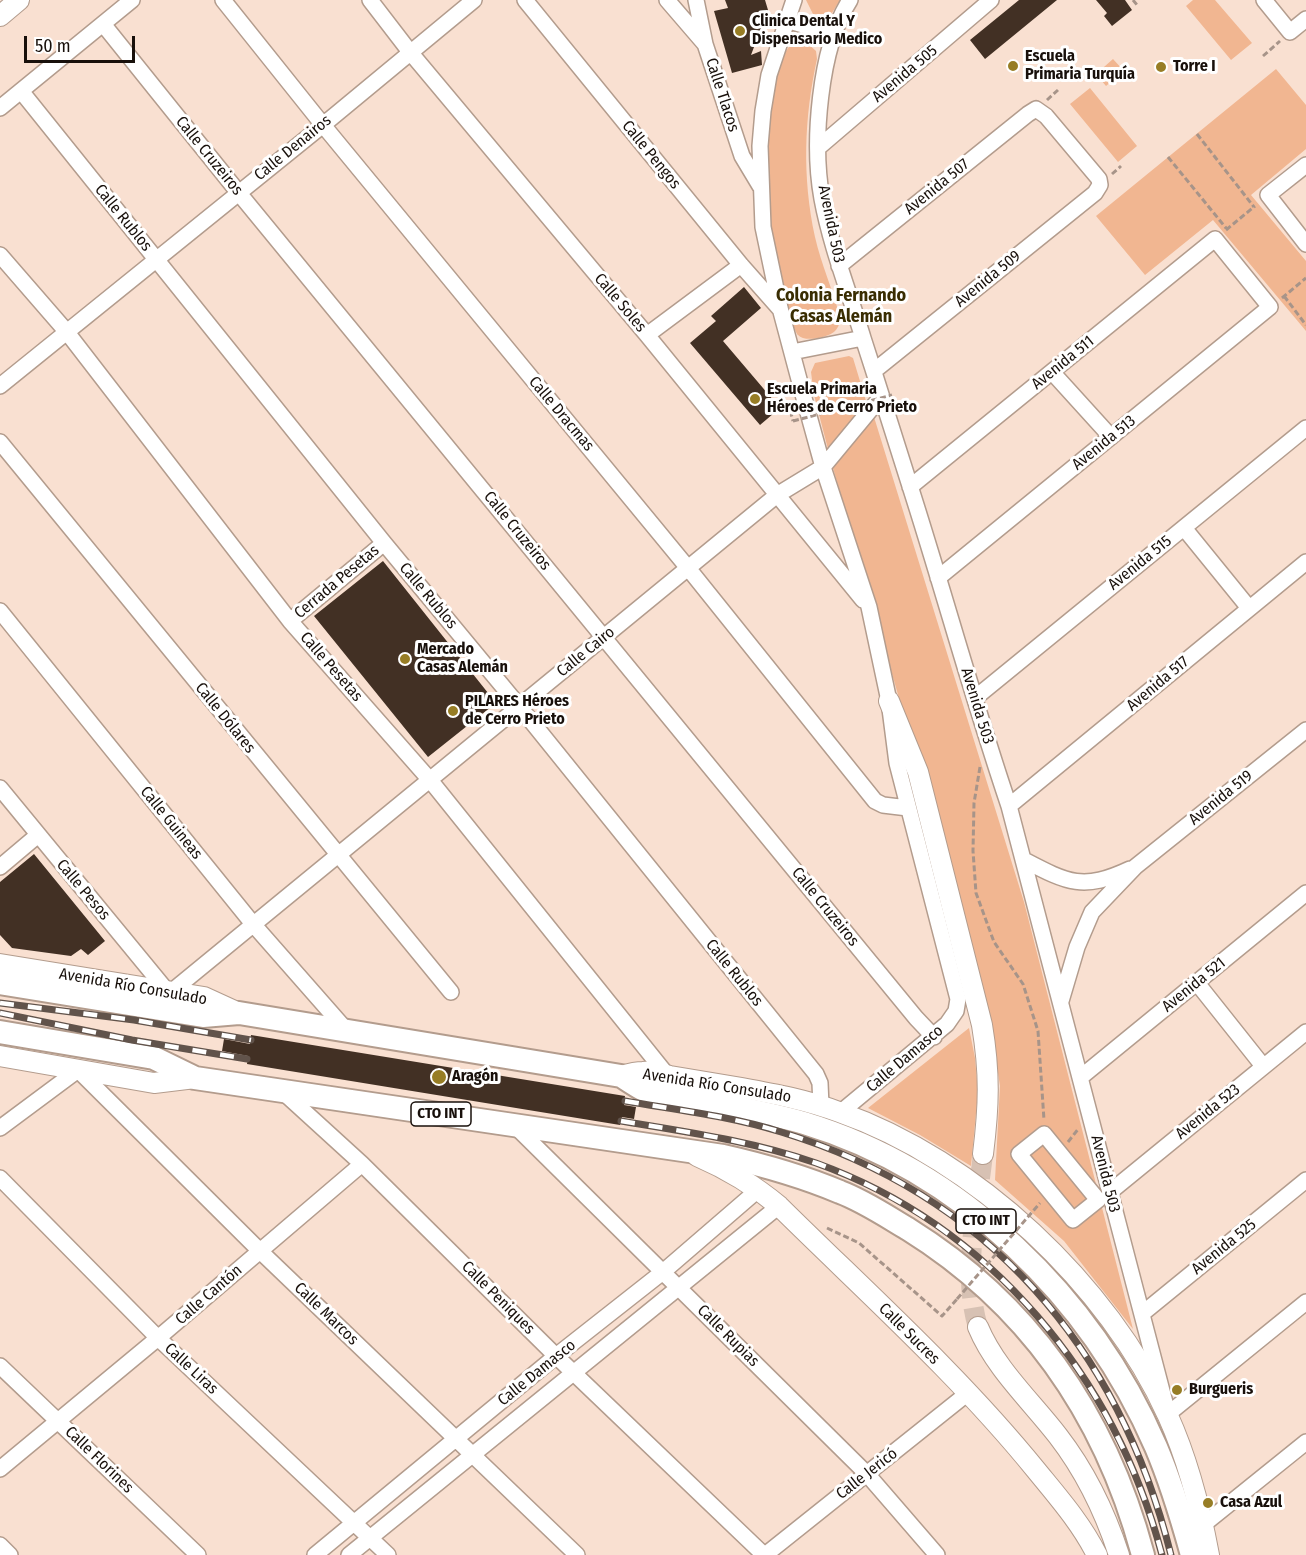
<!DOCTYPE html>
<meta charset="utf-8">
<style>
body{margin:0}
#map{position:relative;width:1306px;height:1555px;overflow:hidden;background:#f9e0d1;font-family:"Fira Sans Condensed",sans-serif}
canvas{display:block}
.scale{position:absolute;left:24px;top:36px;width:111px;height:27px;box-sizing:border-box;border:3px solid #18100b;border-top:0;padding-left:8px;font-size:18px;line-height:21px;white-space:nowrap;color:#18100b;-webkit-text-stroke:4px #fff;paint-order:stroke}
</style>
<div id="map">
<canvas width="1306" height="1555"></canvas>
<div class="scale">50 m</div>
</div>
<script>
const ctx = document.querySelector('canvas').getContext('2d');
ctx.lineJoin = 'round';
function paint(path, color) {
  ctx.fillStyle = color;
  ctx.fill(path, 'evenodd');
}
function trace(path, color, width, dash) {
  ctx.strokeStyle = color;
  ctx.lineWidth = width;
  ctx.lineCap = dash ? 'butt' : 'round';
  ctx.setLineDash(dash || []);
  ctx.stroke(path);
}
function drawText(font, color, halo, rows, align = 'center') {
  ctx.font = font + ' "Fira Sans Condensed",sans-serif';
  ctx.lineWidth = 6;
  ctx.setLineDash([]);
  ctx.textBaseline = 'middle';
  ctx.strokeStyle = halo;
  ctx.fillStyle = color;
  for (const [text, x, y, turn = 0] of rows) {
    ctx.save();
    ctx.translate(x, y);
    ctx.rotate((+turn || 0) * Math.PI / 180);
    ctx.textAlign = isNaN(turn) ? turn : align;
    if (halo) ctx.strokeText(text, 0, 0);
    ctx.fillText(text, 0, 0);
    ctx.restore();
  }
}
paint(new Path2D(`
 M806 0H840L832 13 825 17 813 14Z
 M1193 0H1215L1252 43 1231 60 1186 6Z
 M805 41 816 51 817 59C804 118 802 177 815 237 821 264 833 290 840 317 840 322 839 327 835 331 829 337 805 343 798 335 797 335 794 327 793 326 787 299 779 273 774 246 766 198 765 147 772 99 775 79 778 60 791 44Z
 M1113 59 1124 71 1106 86 1096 74Z
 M1276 69 1306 105V149L1251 195 1306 261V331L1213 220 1145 275 1096 216Z
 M1090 88 1137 146 1118 162 1070 104Z
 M849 356 853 358 866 401 829 453 814 395 811 372 815 363Z
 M874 417 1024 902 1133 1329 1064 1241 995 1180 1000 1086 991 1027 954 890 833 468Z
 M969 1028 975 1058 978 1092 971 1166 920 1135 868 1108Z`), '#f1b691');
paint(new Path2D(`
 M725 0H765L768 10 751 55 761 51 762 65 732 73 714 11 728 8Z
 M1019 0H1057L985 59 970 40Z
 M1096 0H1125L1132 10 1112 26 1104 16 1107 13Z
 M744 287 761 308 723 341 780 408 760 425 690 343 716 321 711 316Z
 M383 561 496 703 428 757 314 616Z
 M34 854 105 941 88 955 81 949 71 956 12 948 0 935V882Z
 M251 1035 625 1096 624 1105 636 1107 634 1119 622 1117 620 1125 247 1064 248 1056 222 1051 224 1039 250 1044Z`), '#423024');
trace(new Path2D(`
 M978 1327C962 1274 977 1208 983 1154`), '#d7c1b3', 20, [20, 10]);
const minor = new Path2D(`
 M223 0 323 125 688 568 875 801 883 805 908 808
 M370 0 410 52 647 335 863 600
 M525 0 741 265 779 308
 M667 0 704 43
 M696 0 705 44 742 156 760 186
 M794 0 769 75 763 111 760 146 763 227 780 308 804 398 823 467 869 607 889 701 897 763 958 999 956 1011 947 1024 841 1112
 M850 0C819 48 812 144 822 199 831 247 849 292 863 338 879 387 894 436 910 486 944 592 973 700 1009 806L1168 1414 1306 1302
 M1264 0 1290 32 1306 19
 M786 20 834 34
 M103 24 238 192 916 1018 934 1037
 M21 91 384 543 519 706 816 1074 820 1083 821 1106
 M0 108 132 0
 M819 147 991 0
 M1306 165 1268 195 1306 244
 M0 255 66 331 290 621 430 780 667 1075
 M839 266 1028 114 1036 109 1046 116 1099 179 1100 185 1095 193 874 371
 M647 335 741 265
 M792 352 863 338
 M1052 372 1111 437
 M0 386 323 125 474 0
 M0 442 451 992
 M910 487 1215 239 1270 307 938 578
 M1184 528 1249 608
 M0 611 253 924 347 1031
 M290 621 384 543
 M975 698 1306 428
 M0 788 167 991
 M1009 806 1306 562
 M1024 860C1068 883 1083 891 1130 869
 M0 867 38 835
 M1197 983 1263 1066
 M171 992 777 495 823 467 881 397
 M1061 1001 1077 947 1092 912 1135 867 1306 730
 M1081 1077 1306 893
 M283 1092 362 1164 556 1356 764 1555
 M514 1125 867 1474 937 1555
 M0 1128 78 1070 260 1251 577 1555
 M1044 1134 1098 1200 1073 1220 1019 1154Z
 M0 1178 158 1338 388 1555
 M1110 1192 1306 1032
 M1143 1313 1306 1180
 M0 1366 198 1555
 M0 1469 158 1338 362 1164
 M1203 1525 1306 1442
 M0 1545 10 1555
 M315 1555 556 1356 664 1271 759 1189
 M349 1555 779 1206
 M765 1555 968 1393`);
const major = new Path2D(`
 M0 16 19 0
 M889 701 918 772 982 1025C990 1073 989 1106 983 1154
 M0 964 204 997 239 1013
 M0 1056 154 1083 195 1078
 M621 1076C628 1074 636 1072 643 1072 652 1071 661 1074 670 1076 694 1080 718 1084 742 1088 775 1094 807 1100 839 1112 976 1160 1108 1284 1168 1416 1188 1460 1200 1507 1209 1555
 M697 1156C727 1169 754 1185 779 1206 866 1292 959 1375 1036 1470 1058 1497 1081 1523 1097 1555
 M978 1327C995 1368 1031 1401 1058 1436 1085 1471 1105 1512 1119 1555`);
const highway = new Path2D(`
 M0 983 203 1016 239 1013 621 1076C628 1080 636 1086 644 1090 657 1095 674 1096 689 1098 727 1106 766 1112 804 1123 962 1171 1091 1297 1156 1447 1171 1482 1182 1519 1192 1555
 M0 1032 154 1058 195 1078 723 1156C763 1165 802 1176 840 1192 864 1201 886 1216 908 1229 1030 1305 1106 1417 1143 1555`);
trace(minor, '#b39c8d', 18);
trace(major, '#b39c8d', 22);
trace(highway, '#b39c8d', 26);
trace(new Path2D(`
 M1133 0 1137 5
 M1263 56 1280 41
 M1047 100 1058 90
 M1197 134 1254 207
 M1168 157 1226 228
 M1112 174 1121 166
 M1226 230 1255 206
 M1284 296 1306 325
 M1282 298 1306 278
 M788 402 793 421
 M980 767 974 803 973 851 976 893 994 942 1023 984 1038 1031 1044 1120
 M1068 1142 1079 1128
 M827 1228 859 1243 942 1316 957 1299`), '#a79489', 3, [6, 3]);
trace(minor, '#fff', 15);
trace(major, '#fff', 20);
trace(highway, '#fff', 22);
const rail = new Path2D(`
 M0 1003 134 1020 251 1040
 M0 1013 132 1040 247 1059
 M625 1101C677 1110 730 1116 781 1132 988 1195 1119 1347 1171 1555
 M621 1121C687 1132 752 1141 816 1163 991 1226 1115 1377 1162 1555`);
trace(rail, '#61534b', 7);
trace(rail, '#fff', 4.5, [14]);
trace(new Path2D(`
 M793 421 892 395
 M957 1299 1040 1203`), '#a79489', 3, [6, 3]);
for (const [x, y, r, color] of [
 [740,31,6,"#977d25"],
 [1013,66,6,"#977d25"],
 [1161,67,6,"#977d25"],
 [755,399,6,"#977d25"],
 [405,659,6,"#977d25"],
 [453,711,6,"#977d25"],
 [439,1077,8,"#977d25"],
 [1177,1390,6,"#977d25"],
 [1208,1503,6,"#977d25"]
]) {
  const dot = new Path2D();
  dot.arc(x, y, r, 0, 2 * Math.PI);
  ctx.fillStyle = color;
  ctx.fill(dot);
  trace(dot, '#fff', 2);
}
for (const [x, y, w] of [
 [441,1114,60],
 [986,1221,60]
]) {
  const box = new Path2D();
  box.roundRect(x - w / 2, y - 12, w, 24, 4.5);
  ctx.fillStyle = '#fff';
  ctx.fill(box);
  trace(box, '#18100b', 1.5);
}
drawText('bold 15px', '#18100b', null, [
 ["CTO INT",441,1114],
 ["CTO INT",986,1221]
]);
drawText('bold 16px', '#18100b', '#fff', [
 ["Clinica Dental Y",752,22],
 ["Dispensario Medico",752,40],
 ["Escuela",1025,57],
 ["Primaria Turquía",1025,75],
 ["Torre I",1173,67],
 ["Escuela Primaria",767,390],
 ["Héroes de Cerro Prieto",767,408],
 ["Mercado",417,650],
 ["Casas Alemán",417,668],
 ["PILARES Héroes",465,702],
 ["de Cerro Prieto",465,720],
 ["Aragón",452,1077],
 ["Burgueris",1189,1390],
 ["Casa Azul",1220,1503]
], 'left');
drawText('16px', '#18100b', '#fff', [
 ["Avenida 505",905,74,-40],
 ["Calle Tlacos",722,95,72],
 ["Calle Denairos",293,148,-39],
 ["Calle Pengos",651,155,51],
 ["Calle Cruzeiros",209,156,51],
 ["Avenida 507",937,187,-39],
 ["Calle Rublos",123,218,51],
 ["Avenida 503",831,224,78],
 ["Avenida 509",988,279,-39],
 ["Calle Soles",620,303,50],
 ["Avenida 511",1063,363,-39],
 ["Calle Dracmas",561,414,50],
 ["Avenida 513",1104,443,-39],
 ["Calle Cruzeiros",517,531,51],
 ["Avenida 515",1140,563,-39],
 ["Cerrada Pesetas",337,582,-40],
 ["Calle Rublos",428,596,50],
 ["Calle Cairo",586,652,-39],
 ["Calle Pesetas",331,667,49],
 ["Avenida 517",1158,684,-40],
 ["Avenida 503",977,706,73],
 ["Calle Dólares",225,718,51],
 ["Avenida 519",1221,798,-39],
 ["Calle Guineas",171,823,51],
 ["Calle Pesos",83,890,50],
 ["Calle Cruzeiros",825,907,51],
 ["Calle Rublos",734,973,51],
 ["Avenida 521",1194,985,-39],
 ["Avenida Río Consulado",133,987,10],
 ["Calle Damasco",905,1059,-40],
 ["Avenida Río Consulado",717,1086,9],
 ["Avenida 523",1208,1112,-39],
 ["Avenida 503",1105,1174,76],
 ["Avenida 525",1224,1247,-39],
 ["Calle Cantón",209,1295,-41],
 ["Calle Peniques",498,1298,45],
 ["Calle Marcos",326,1314,44],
 ["Calle Sucres",909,1334,45],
 ["Calle Rupias",728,1336,45],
 ["Calle Liras",191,1369,43],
 ["Calle Damasco",537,1373,-39],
 ["Calle Florines",99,1460,44],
 ["Calle Jericó",867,1474,-38]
]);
drawText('bold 18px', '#392d02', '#fff', [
 ["Colonia Fernando",841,296],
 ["Casas Alemán",841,317]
]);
</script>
